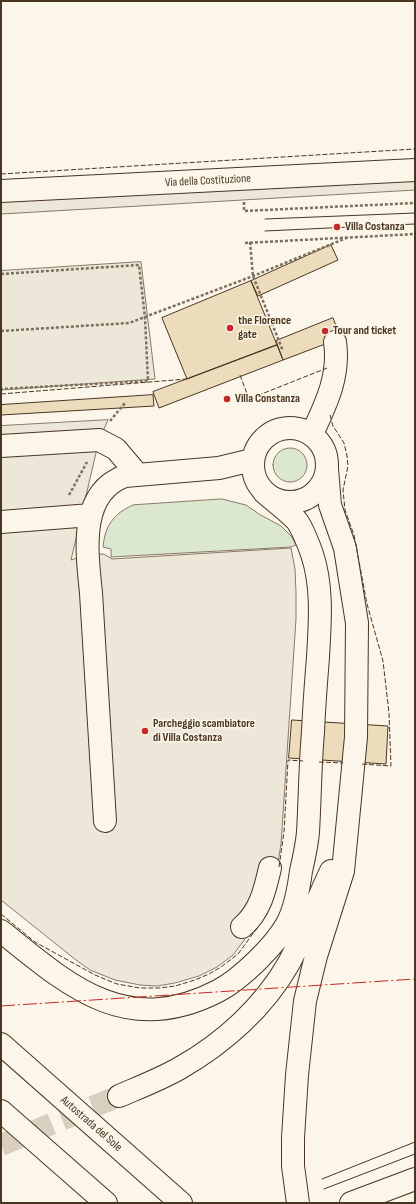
<!DOCTYPE html>
<style>
body{margin:0}
#map{position:relative;width:416px;height:1204px;overflow:hidden;background:#fbf6e9;font-family:"Sofia Sans Condensed",sans-serif}
canvas{display:block}
.frame{position:absolute;inset:0;border:2px solid #4a3520;pointer-events:none}
</style>
<div id="map">
<canvas width="416" height="1204"></canvas>
<div class="frame"></div>
</div>
<script>
const ctx = document.querySelector('canvas').getContext('2d');
ctx.lineJoin = 'round';
function paint(path, color) {
  ctx.fillStyle = color;
  ctx.fill(path, 'evenodd');
}
function trace(path, color, width, dash) {
  ctx.strokeStyle = color;
  ctx.lineWidth = width;
  ctx.lineCap = dash ? 'butt' : 'round';
  ctx.setLineDash(dash || []);
  ctx.stroke(path);
}
function drawText(font, color, halo, rows, align = 'center') {
  ctx.font = font + ' "Sofia Sans Condensed",sans-serif';
  ctx.lineWidth = 3;
  ctx.setLineDash([]);
  ctx.textBaseline = 'middle';
  ctx.strokeStyle = halo;
  ctx.fillStyle = color;
  for (const [text, x, y, turn = 0] of rows) {
    ctx.save();
    ctx.translate(x, y);
    ctx.rotate((+turn || 0) * Math.PI / 180);
    ctx.textAlign = isNaN(turn) ? turn : align;
    if (halo) ctx.strokeText(text, 0, 0);
    ctx.fillText(text, 0, 0);
    ctx.restore();
  }
}
const green = new Path2D(`
 M273 465a17 17 0 1 1 34 0a17 17 0 1 1-34 0Z
 M222 499 246 505 259 514 281 526 292 537 296 545 291 547 111 557V549L103 547C105 526 113 514 133 505Z`);
paint(green, '#dce7d0');
trace(green, '#887966', 1);
const parking = new Path2D(`
 M415 170V190L1 214V191Z
 M141 262 155 379 1 390V271Z
 M108 420 99 440 71 560 87 555 104 554 112 559 291 548 295 569 296 592V619L281 844 277 869 260 919 233 955 217 967 199 976 175 983 157 986 140 985 115 980 90 970 76 960 1 900V426Z`);
paint(parking, '#ede7d9');
trace(parking, '#887966', 1);
const building = new Path2D(`
 M331 245 338 260 258 296 251 281Z
 M251 281 277 345 187 379 162 318Z
 M333 318 341 338 283 360 276 341Z
 M277 345 283 360 159 408 153 392Z
 M153 395 154 406 1 415V405Z
 M292 720 388 726 386 764 289 758Z`);
paint(building, '#ecdcbc');
trace(building, '#4a3520', 1);
trace(new Path2D(`
 M1 1145 119 1096`), '#d8cfc1', 22, [22, 11]);
const minor = new Path2D(`
 M1 191 415 170
 M253 465a37 37 0 1 1 74 0a37 37 0 1 1-74 0Z
 M312 434C326 404 340 376 335 342
 M1 446 99 440 116 449 138 475
 M1 522 91 515
 M105 821 91 593C87 553 78 493 125 476L219 468 252 460
 M242 927C260 912 265 890 270 868
 M351 1203 415 1179`);
const highway = new Path2D(`
 M1 931C70 987 127 1038 218 991 241 979 276 945 288 922 295 908 299 886 301 871 304 858 307 845 308 832 310 799 310 766 313 732 314 707 316 682 318 657 320 622 323 587 312 554 309 545 302 528 297 521 288 511 275 502 264 492
 M1 1044 181 1203
 M119 1096C140 1087 161 1079 180 1068 224 1043 264 1007 289 963 304 934 317 901 331 871
 M1 1111 106 1203
 M293 1138 297 1075 305 1001 316 956 343 871 356 737 357 623 345 548 330 505 327 469`);
trace(minor, '#4a3520', 24);
trace(highway, '#4a3520', 24);
trace(new Path2D(`
 M244 202V211L415 203
 M250 242 253 276 283 351
 M245 243 415 234
 M1 274 139 265 145 318 148 381 1 389
 M1 331 129 323 253 276 349 237
 M110 421 125 403
 M69 495 87 462`), '#7f6f5c', 2.5, [3, 2]);
trace(minor, '#fbf6e9', 22);
trace(highway, '#fbf6e9', 22);
trace(new Path2D(`
 M265 219 415 213
 M265 231 415 224
 M322 1179 415 1142
 M324 1189 415 1154`), '#4a3520', 1);
const highwayBridge = new Path2D(`
 M293 1138V1166L298 1203`);
trace(highwayBridge, '#4a3520', 24, []);
trace(highwayBridge, '#fbf6e9', 22);
trace(new Path2D(`
 M1 174 415 149
 M240 375 249 399 327 368
 M1 394 187 379
 M330 415 333 426 344 443 347 456 348 466 343 490 345 510 354 535 367 604 383 661 389 713 391 766 361 764
 M319 762 343 763
 M279 867 284 832 288 760 303 761
 M1 914 35 942 95 975 117 984 140 988H159L175 986 195 980 209 974 221 967 238 954 257 928`), '#4a3520', 1, [5, 2]);
trace(new Path2D(`
 M1 1006 415 979`), '#c62828', 1, [14, 3, 2, 3]);
for (const [x, y, r, color] of [
 [337,227,4,"#c62828"],
 [230,328,4,"#c62828"],
 [325,331,4,"#c62828"],
 [227,399,4,"#c62828"],
 [145,731,4,"#c62828"]
]) {
  const dot = new Path2D();
  dot.arc(x, y, r, 0, 2 * Math.PI);
  ctx.fillStyle = color;
  ctx.fill(dot);
  trace(dot, '#fbf6e9', 1.5);
}
drawText('12px', '#4a3520', '#fbf6e9', [
 ["Via della Costituzione",208,181,-3],
 ["Autostrada del Sole",91,1124,41]
]);
drawText('bold 12px', '#4a3520', '#fbf6e9', [
 ["Villa Costanza",345,227],
 ["the Florence",238,321],
 ["gate",238,335],
 ["Tour and ticket",333,331],
 ["Villa Constanza",235,399],
 ["Parcheggio scambiatore",153,724],
 ["di Villa Costanza",153,738]
], 'left');
</script>
